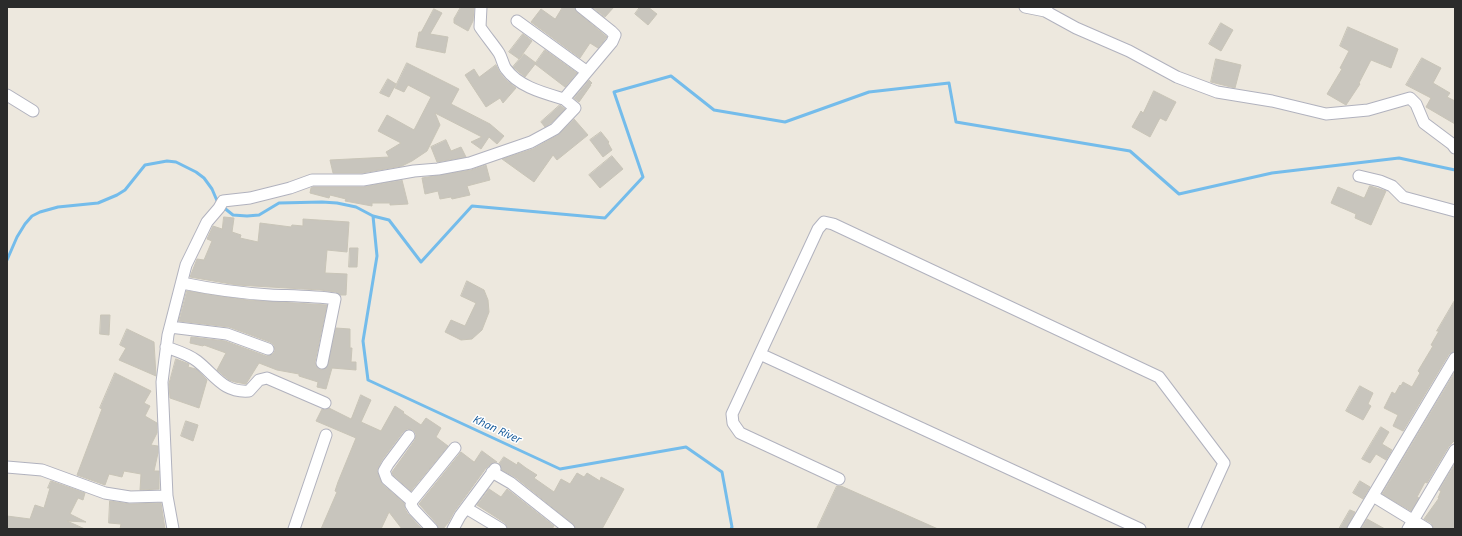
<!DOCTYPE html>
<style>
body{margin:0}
#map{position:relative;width:1462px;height:536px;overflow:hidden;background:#ede8de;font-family:"Open Sans",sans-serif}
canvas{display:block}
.frame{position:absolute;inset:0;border:8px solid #2b2b2b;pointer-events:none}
</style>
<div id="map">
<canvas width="1462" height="536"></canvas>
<div class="frame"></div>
</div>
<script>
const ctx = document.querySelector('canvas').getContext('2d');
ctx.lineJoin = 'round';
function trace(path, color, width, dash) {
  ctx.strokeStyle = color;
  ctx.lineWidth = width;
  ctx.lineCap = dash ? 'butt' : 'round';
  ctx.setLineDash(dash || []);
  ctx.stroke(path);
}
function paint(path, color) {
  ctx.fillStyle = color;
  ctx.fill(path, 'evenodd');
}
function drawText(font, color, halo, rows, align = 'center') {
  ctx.font = font + ' "Open Sans",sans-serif';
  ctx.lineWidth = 3;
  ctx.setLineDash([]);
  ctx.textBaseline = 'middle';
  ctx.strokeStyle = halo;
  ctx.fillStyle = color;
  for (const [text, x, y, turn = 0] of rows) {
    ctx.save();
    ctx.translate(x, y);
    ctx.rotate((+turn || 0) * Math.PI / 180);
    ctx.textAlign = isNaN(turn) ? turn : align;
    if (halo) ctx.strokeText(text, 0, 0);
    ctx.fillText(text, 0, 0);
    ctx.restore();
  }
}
trace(new Path2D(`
 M223 207 233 215 247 216 259 215 279 203 322 202 337 203 356 207 373 216 389 220 421 262 472 206 605 218 643 177 614 92 671 76 714 110 785 122 869 92 949 83 956 122 1130 151 1179 194 1272 173 1399 158 1455 170
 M373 216 377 256 363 341 368 380 560 469 686 447 722 472 732 527 731 529
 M7 260 17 237 25 224 32 216 40 212 58 207 98 203 117 195 125 190 145 165 167 161 176 162 196 172 204 178 212 189 218 203`), '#74bceb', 3);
const building = new Path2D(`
 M461 7 474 8 473 21 468 31 454 23V19Z
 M563 7H574L577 12 607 37 598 48 590 43 580 58 531 22 541 9 555 19Z
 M592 7H614L605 17Z
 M640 7H648L657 14 648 25 635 14Z
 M434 9 442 13 430 34 448 37 445 53 416 47 419 32H421Z
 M1221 23 1233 30 1221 51 1209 44Z
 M1348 27 1398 49 1391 68 1371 60 1359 83 1360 84 1346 105 1327 94 1342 69 1340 68 1349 51 1340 46Z
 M523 34 532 41 519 59 509 52Z
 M545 50 577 73 565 87 535 64Z
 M524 54 536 63 525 77 513 67Z
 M1422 58 1441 68 1433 83 1450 93 1447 97 1455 101V124L1426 107 1431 98 1406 85Z
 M1216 59 1241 65 1235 88 1211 82Z
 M407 63 459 89 451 104 490 124 504 136 497 144 489 137 481 149 471 142 482 137 435 113 440 125 427 151 412 161 402 166 362 173H333L330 160 389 157 386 152 401 143 378 131 387 115 414 130 431 97 408 85 404 92 395 88Z
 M496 65 500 73 506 80 516 88 503 103 500 98 486 107 465 75 474 69 479 77Z
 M388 79 396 84 389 97 380 93Z
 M589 80 592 83 590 85H591L579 102 574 98Z
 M1154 91 1176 102 1166 121 1160 118 1150 137 1132 127 1141 111 1143 113Z
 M560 105 565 109 551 123 545 127 541 122Z
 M574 119 588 135 557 160 553 155 534 182 502 159 533 149 558 135Z
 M601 132 609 142 608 143 612 150 603 157 590 140Z
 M446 140 451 151 461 147 466 157 437 162 431 147Z
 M612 156 623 169 600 188 589 175Z
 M486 165 490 180 467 186 470 195 452 199 451 197 440 199 438 191 425 194 422 178 471 170Z
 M402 180 408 204 390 205V203H372V206L345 201 346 199 330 195 329 198 310 193 311 188 313 187H363Z
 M1370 186 1386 191 1371 225 1355 218 1356 214 1331 203 1338 187 1364 198Z
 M224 217 234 218 232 232 241 235 240 238 258 242 260 223 291 227 292 225 303 226V219L349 222 347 252 327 250 325 273 347 274 346 295H340L336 292 320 290 237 285 190 277 197 259 204 260 212 241 207 239 213 226 222 229Z
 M350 248H358L357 267H349Z
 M467 281 484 290 488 300 489 312 482 330 472 339 461 340 445 332 451 320 465 326 476 303 461 296Z
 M187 291 247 300 327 305 315 362 316 366 321 370 327 367 336 328 350 329V348H352L351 362H356V370L332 368 326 389 317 387 318 382 299 376V374L277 370 259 363 246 384 235 382 229 380 217 370 226 353 204 345 203 346 190 343 191 337 225 341 266 356 273 354 275 351 274 345 270 342 229 327 179 321Z
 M1455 300V351L1449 354 1403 431 1393 426 1398 415 1384 408 1392 392 1395 394 1400 385 1401 386 1403 382 1412 387 1420 373 1418 371 1433 346 1431 345 1439 331H1437Z
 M101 315H110L109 335 100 334Z
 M127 329 154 342 156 376 119 360 126 348 120 345Z
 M176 359 189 364 188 367 196 369 207 380 199 408 170 398 169 384Z
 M1455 372V440L1449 446 1427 483 1425 482 1417 497 1419 498 1411 511 1382 494Z
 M115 373 151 391 144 403 150 406 145 416 157 423V433L151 445 158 446V453L154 471H159V489L140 490 141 474 124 471 122 477 109 474 105 485 77 475 102 409 100 408Z
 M1360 386 1373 393 1368 404 1371 406 1363 420 1346 411Z
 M361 395 371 400 361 422 381 431 395 406 404 412 403 413 421 425 426 418 441 428 436 437 448 446 411 491 393 475 392 472 415 440 416 434 413 430 407 429 403 432 382 460 377 470 382 484 404 503 405 509 408 514 422 529H402L389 512 381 529H321L337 492 335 491 338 482 356 438 316 421 322 409 325 410 329 408 351 419Z
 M186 421 198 425 193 441 181 436Z
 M1381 427 1389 432 1382 444 1392 450 1386 460 1376 454 1370 463 1362 459Z
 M482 451 497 462 492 463 486 468 454 512 448 523 443 529H439L437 524 419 504 461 452 474 462Z
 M504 457 517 465 518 462 526 468 537 475 534 478 554 492 561 479 570 484 577 473 584 477 587 473 600 481 601 477 624 489 602 529H576L573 524 515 477 502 470 499 464Z
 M1455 464V529H1434L1431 523 1424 519 1439 498H1438L1441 491 1439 490Z
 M51 481 85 493 83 500 78 498 70 514 86 522 67 521 85 529H7V516L30 519 35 505 44 508 50 488H48Z
 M1360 481 1370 487 1363 499 1353 493Z
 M837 486H841L938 529H817Z
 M489 489 501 497 507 489 554 526 552 529H508L505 523 477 505Z
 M110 501 130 504 161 503 165 529H120L121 524 109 523Z
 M1350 510 1355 512 1346 529H1339Z
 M1367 519 1385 529H1361Z`);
paint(building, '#c8c5bd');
trace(building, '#c8c4b7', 1);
const minor = new Path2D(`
 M481 7 480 27C486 36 493 44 499 53 502 58 503 65 506 69 519 87 544 93 564 99
 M1025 7 1045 11 1047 7
 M1045 11 1076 28 1129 51 1177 77 1217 92 1272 101 1326 114 1368 110 1410 98 1416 104 1424 123 1452 144 1455 148
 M517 21 586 71
 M7 95 33 111
 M1359 176 1380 181 1392 186 1403 197 1455 211
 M182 283C211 289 240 293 270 295 292 296 314 296 335 299L322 363
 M170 327 227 334 268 349
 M166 347C177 351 188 354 197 361 215 375 223 393 249 391L259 380 267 378 325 403
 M760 354 1140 529
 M409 436 388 464 384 471 387 479 412 501
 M7 467 42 470 105 493 130 497 167 496
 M492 472 511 483 569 529
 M839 479 740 433 733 423 732 414 818 229 824 222 833 224 1159 377 1224 463 1194 529
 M1373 496 1427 529
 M466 508 501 529
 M173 529 167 496 162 382 168 335 186 265 207 222 219 208 223 201 250 198 290 188 312 180H363L414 171 438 169 470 163 531 142 555 129 575 108 564 99 612 42 615 35 611 31 581 7
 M294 529 326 435
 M432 529 414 510 411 505 412 501 455 448
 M453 529 460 516 495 469
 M1353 529 1455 358
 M1408 529 1455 450`);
trace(minor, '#b1b2be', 13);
trace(minor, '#fff', 11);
drawText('italic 11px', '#125899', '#fff', [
 ["Khan River",497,430,25]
]);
</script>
